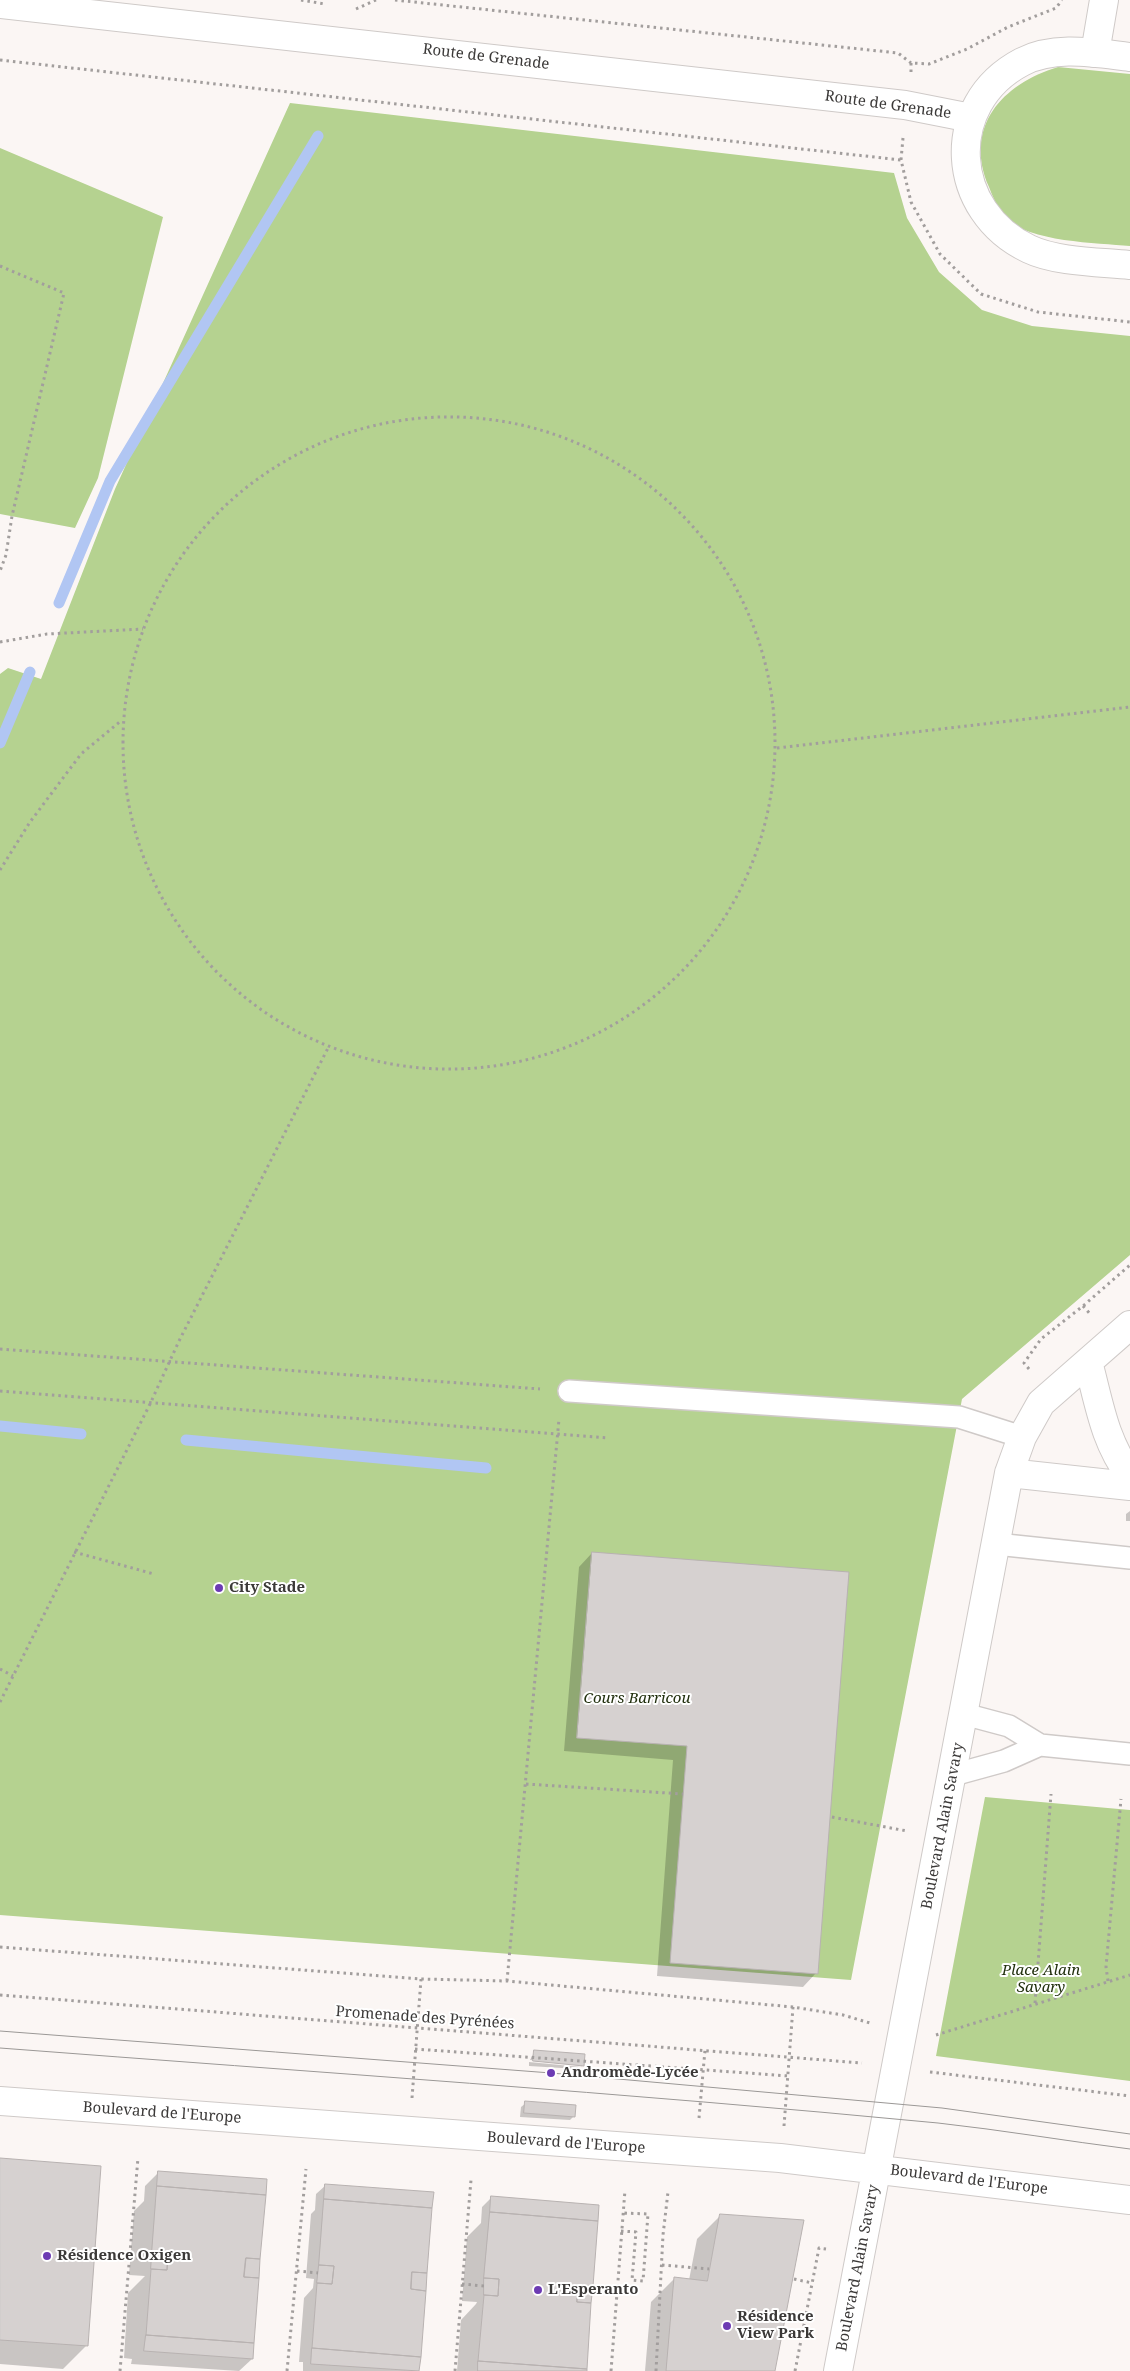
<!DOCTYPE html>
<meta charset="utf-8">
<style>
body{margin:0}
canvas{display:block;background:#fbf6f4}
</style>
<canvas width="1130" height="2371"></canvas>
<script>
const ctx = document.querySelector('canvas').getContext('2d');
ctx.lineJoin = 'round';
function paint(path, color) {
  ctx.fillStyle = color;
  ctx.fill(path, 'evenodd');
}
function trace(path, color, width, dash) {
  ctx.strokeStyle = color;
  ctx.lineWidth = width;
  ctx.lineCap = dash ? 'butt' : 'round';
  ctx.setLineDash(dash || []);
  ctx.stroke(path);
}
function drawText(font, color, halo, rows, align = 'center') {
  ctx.font = font + ' "Noto Serif",serif';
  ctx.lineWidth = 4;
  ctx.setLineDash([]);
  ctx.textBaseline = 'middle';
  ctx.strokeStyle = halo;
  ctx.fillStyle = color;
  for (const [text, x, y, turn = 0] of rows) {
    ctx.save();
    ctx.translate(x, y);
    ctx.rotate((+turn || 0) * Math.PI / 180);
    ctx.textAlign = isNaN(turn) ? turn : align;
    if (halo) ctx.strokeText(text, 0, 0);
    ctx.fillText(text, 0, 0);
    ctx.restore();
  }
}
paint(new Path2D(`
 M1058 67 1130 74V246C1097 243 1029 242 1005 218 998 210 993 197 989 187 963 127 1002 84 1058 67Z
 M290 103 894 173 907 218 939 272 982 310 1032 326 1130 336V1255L962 1399 851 1980 0 1915V674L8 668 41 679 115 489Z
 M0 148 163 217 98 478 75 528 0 514Z
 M985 1797 1130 1810V2081L936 2056Z`), '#b5d290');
paint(new Path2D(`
 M1130 1511V1521H1126V1514Z
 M592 1553 816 1973 803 1987 657 1976 673 1760 564 1751 579 1567Z
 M535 2051 584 2055 583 2065 578 2069 529 2066V2062L581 2067V2064L530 2060Z
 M526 2103 574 2116 570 2120 520 2117 521 2107Z
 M0 2160 86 2346 63 2369 0 2364Z
 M159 2172 252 2359 239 2371 131 2364 132 2359 124 2358 128 2293 145 2276 129 2275 134 2211 144 2201 145 2186Z
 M326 2185 420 2356 418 2371H303V2362H299L304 2298 313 2288 314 2279 306 2278 311 2214 315 2210 316 2194Z
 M491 2198 585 2371H457L461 2320 476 2304 477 2302 462 2301 467 2237 481 2223 482 2207Z
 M720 2216 774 2371H645L651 2302 674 2279 689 2280 697 2239Z`), '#0003');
trace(new Path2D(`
 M59 603 110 481 318 136
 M0 743 30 672
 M0 1426 81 1434
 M186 1440 486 1468`), '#b1c6f3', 11);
const building = new Path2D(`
 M592 1552 849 1572 818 1974 670 1963 687 1746 577 1738Z
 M534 2050 585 2054 584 2066 533 2061Z
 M525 2101 576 2105 575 2117 524 2113Z
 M0 2158 101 2166 88 2346 0 2340Z
 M158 2171 267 2179 266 2195 157 2186Z
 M325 2184 434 2192 432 2208 324 2199Z
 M157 2186 266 2195 260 2259 246 2258 244 2277 259 2278 254 2343 146 2335 151 2269 167 2270 168 2253 152 2252Z
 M491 2196 599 2205 598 2221 490 2212Z
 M324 2199 432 2208 427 2273 412 2272 411 2289 426 2291 421 2357 312 2348 317 2283 332 2284 334 2266 319 2265Z
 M490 2212 598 2221 593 2286 578 2285 577 2302 591 2303 587 2369 478 2361 484 2295 498 2296 499 2279 484 2278Z
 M720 2214 804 2220 775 2371H666L674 2277 707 2281Z
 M152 2252 168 2253 167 2270 151 2269Z
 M246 2258 260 2259 259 2278 244 2277Z
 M319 2265 334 2266 332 2284 317 2283Z
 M412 2272 427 2273 426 2291 411 2289Z
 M484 2278 499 2279 498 2296 484 2295Z
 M578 2285 593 2286 591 2303 577 2302Z
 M146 2335 254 2343 253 2359 144 2351Z
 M312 2348 421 2357 419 2371 311 2364Z
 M478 2361 587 2369V2371H478Z`);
paint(building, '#d6d1d0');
trace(building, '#b8b2b1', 1);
const service = new Path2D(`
 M569 1391 959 1417 1022 1437
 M996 1544 1130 1558
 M964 1714 1009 1726 1040 1745 1130 1754
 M953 1775 1004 1761 1040 1745`);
const minor = new Path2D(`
 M1095 53 1104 0
 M1088 1362C1099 1402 1104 1441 1130 1475
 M1009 1473 1130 1486
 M0 2101 780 2158 1130 2200
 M838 2371 1009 1473 1022 1437 1041 1403 1130 1325`);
const secondary = new Path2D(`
 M0 4 905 105 971 118
 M1130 57C1095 53 1055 45 1022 62 942 104 950 212 1029 249 1056 262 1100 262 1130 265`);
trace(service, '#cfcac8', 24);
trace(minor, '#cfcac8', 30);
trace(secondary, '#cfcac8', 30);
trace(new Path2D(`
 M301 0 325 4
 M395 0 898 53 911 63
 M356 9 376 0
 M0 60 901 160
 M911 72V63L929 64 967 49 1008 27 1056 8 1062 0
 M903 138 901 160 911 202 940 254 981 294 1038 312 1130 322
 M0 266 64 293 12 516 6 555 0 571
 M123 743a326 326 0 1 1 652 0a326 326 0 1 1-652 0Z
 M0 642 47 634 143 629
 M777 748 1130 707
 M0 870 30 822 81 754 122 720
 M1083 1306 1091 1315
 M0 1349 540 1389
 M1029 1369 1024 1363 1041 1339 1083 1306 1130 1265
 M0 1391 609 1438
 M74 1552 154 1574
 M0 1669 13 1676
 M0 1702 150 1404 179 1341 328 1048
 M526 1784 683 1794
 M832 1817 907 1831
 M0 1947 421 1979 507 1981 793 2007 843 2015 870 2023
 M507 1981 559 1419
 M1108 1981 1106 1967 1121 1799
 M0 1995 862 2063
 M1035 2003 1051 1794
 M936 2035 1130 1975
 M415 2049 789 2076
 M930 2072 1130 2096
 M412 2098 421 1979
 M699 2118 705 2050
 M784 2126 793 2007
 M621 2231 636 2232 632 2280 643 2281 648 2214 623 2213
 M130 2257 151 2260
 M662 2265 709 2269
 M297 2271 318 2273
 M794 2279 812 2283
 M462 2284 484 2286
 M120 2371 138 2158
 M287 2371 306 2169
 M455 2371 471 2180
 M611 2371 625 2190
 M656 2371 663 2235 668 2192
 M795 2371 819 2248 826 2249`), '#a29e9d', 3, [2.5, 4]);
trace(service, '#fff', 21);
trace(minor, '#fff', 28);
trace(secondary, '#fff', 28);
trace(new Path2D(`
 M0 2031 551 2073 942 2108 1130 2134
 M0 2048C313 2072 626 2093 938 2123 1002 2130 1066 2141 1130 2149`), '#9b9896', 1);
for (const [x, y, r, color] of [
 [219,1588,5,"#6c3bb3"],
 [551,2073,5,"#6c3bb3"],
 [47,2256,5,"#6c3bb3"],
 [538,2290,5,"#6c3bb3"],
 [727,2326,5,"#6c3bb3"]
]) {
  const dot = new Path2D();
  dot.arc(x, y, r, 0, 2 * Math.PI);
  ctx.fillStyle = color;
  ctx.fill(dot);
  trace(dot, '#fff', 2);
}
drawText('15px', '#3b3938', '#fff', [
 ["Route de Grenade",486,57,7],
 ["Route de Grenade",888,105,8],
 ["Boulevard Alain Savary",943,1826,-79],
 ["Promenade des Pyrénées",425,2018,4],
 ["Boulevard de l'Europe",162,2113,4],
 ["Boulevard de l'Europe",566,2143,4],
 ["Boulevard de l'Europe",969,2180,7],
 ["Boulevard Alain Savary",858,2268,-79]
]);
drawText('bold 15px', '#3b3938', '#fff', [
 ["City Stade",229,1588],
 ["Andromède-Lycée",561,2073],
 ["Résidence Oxigen",57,2256],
 ["L'Esperanto",548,2290],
 ["Résidence",737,2317],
 ["View Park",737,2334]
], 'left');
drawText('italic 15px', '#22300e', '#fff', [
 ["Cours Barricou",637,1699],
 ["Place Alain",1041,1971],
 ["Savary",1041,1988]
]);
</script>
